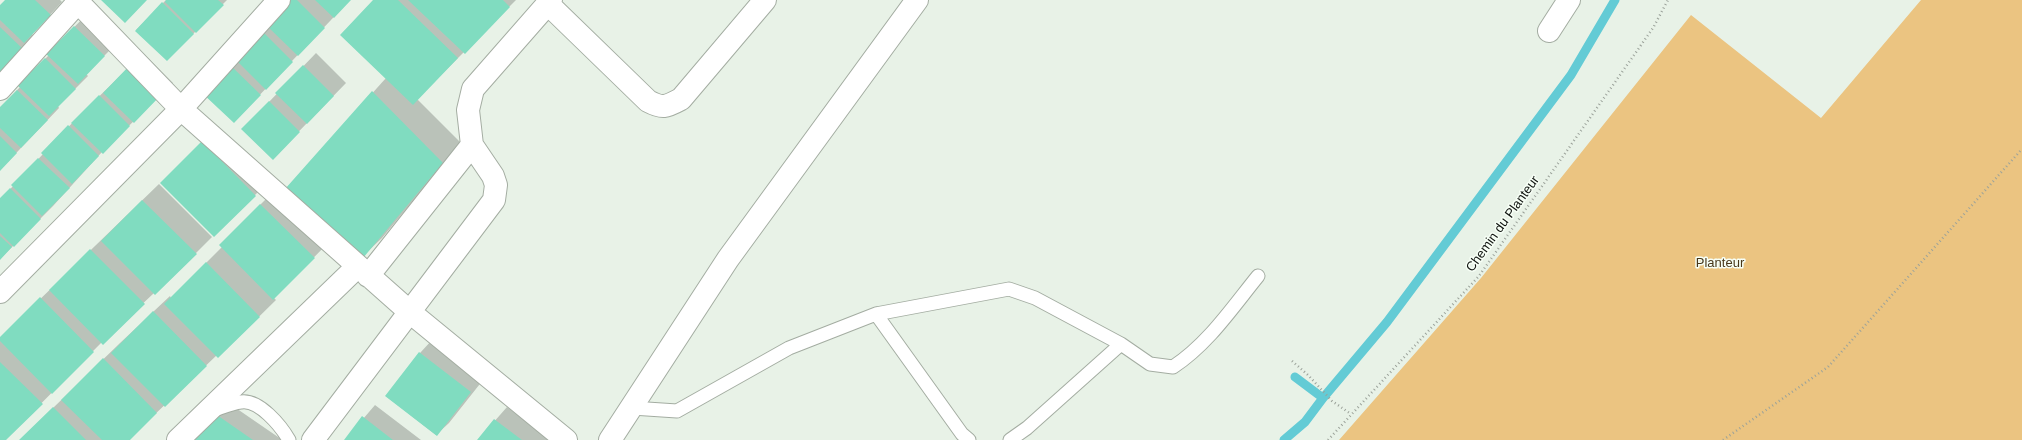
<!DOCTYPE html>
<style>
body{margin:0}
canvas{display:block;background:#e8f2e7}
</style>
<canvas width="2022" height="440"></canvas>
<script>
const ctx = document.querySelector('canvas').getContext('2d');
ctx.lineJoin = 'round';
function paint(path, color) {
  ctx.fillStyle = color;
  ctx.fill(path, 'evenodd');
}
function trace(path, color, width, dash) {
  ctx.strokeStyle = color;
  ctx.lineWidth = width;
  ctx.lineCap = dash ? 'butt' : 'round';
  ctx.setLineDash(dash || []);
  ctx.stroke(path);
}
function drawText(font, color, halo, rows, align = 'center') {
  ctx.font = font + ' Helvetica,sans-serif';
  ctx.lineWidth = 3;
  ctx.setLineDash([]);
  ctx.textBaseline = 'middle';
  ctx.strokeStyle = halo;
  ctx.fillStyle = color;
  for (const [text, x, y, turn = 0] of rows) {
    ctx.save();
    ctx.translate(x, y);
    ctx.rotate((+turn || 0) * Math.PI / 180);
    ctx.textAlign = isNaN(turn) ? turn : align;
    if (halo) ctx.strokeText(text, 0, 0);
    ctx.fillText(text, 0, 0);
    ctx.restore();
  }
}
paint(new Path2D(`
 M1921 0H2022V440H1339L1481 278 1691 15 1821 118Z`), '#ebc481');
paint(new Path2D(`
 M6 0H60L62 2 32 34 34 36 0 71V6Z
 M166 0H227L167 60 136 30Z
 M292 0H350L234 122 203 93Z
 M374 0H516L417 99 461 143 382 238 363 256 286 189 386 78Z
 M87 14 117 43 86 74 88 76 58 106 59 108 0 170V108L20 87 19 85 49 55 48 54Z
 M143 53 173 83 102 152 53 206 0 259V200L43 154 42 153Z
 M316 53 346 83 273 158 243 129Z
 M218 126 271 179 214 236 161 183Z
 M159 184 212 237 155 294 154 293 102 342 5 440H0V338Z
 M277 188 330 241 274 298 276 300 218 357 217 355 128 440H20L120 343 170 296 171 298 222 247 220 245Z
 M432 340 483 380 449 423 436 435 386 396 420 353Z
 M230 404 281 439V440H194Z
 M375 405 421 440H345Z
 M507 407 550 440H478Z`), '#0003');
trace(new Path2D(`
 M1295 377 1323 398
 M1284 440 1305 422 1323 398 1387 322 1571 75 1615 0`), '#63cbd5', 9);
paint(new Path2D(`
 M5 0H35L51 15 24 43 0 20V5Z
 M101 0H147L125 23Z
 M166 0H218L224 5 196 33 165 2Z
 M291 0H297L325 28 298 56 266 25Z
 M315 0H351L334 18Z
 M373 0H398L458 58 413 105 340 35Z
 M408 0H503L510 7 465 54Z
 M162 2 194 34 167 61 135 31Z
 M74 26 105 56 78 84 46 54Z
 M0 27 23 49 0 72Z
 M262 31 293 62 266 90 235 59Z
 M45 58 76 89 49 116 17 85Z
 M130 65 161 95 134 123 103 93Z
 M230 65 261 95 234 123 202 93Z
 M303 65 334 96 307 124 275 93Z
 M17 90 48 120 21 148 0 128V107Z
 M372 91 443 163 363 258 285 189Z
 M99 95 130 126 103 154 71 123Z
 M269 101 300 132 273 160 241 129Z
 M68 125 99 156 72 184 41 153Z
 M0 136 17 153 0 171Z
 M202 141 256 196 214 237 160 183Z
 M38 158 70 188 42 216 11 185Z
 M10 188 41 219 14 247 0 233V198Z
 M142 200 197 254 155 295 101 241Z
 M260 204 315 258 273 300 219 245Z
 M0 236 12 247 0 260Z
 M90 249 145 304 103 345 49 290Z
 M206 262 260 317 218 358 164 304Z
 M40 297 94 352 52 394 0 341V337Z
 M153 311 207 366 165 407 111 353Z
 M419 352 471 392 437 436 385 396Z
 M103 358 157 413 130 440H102L61 400Z
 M0 362 43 404 6 440H0Z
 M53 407 86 440H19Z
 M217 415 253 440H193Z
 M362 416 393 440H344Z
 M494 419 522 440H477Z`), '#80dcc0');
const service = new Path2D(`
 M876 314 1009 289 1035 298 1121 344 1027 428 1010 440
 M1121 344 1150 364 1173 367C1208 344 1232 308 1258 276
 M632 408 677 411 789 348 876 314 962 434 969 440
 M214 410C223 407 232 403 241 402 259 399 281 426 289 440`);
const minor = new Path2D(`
 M76 0 181 109 411 313 566 440
 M548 4 648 101C663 109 666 107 681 99L765 0
 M1549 31 1569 0
 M0 89 80 0
 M472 145 468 110 473 89 551 0
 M0 292 181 109 279 0
 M178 440 357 267
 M313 440 494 200 496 185 493 176 472 145 368 276`);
const tertiary = new Path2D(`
 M610 440 728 259 917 0`);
trace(service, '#a4ada2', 15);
trace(minor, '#a4ada2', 24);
trace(tertiary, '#a4ada2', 24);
trace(new Path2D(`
 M1292 361 1308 375 1332 401 1351 414
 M1328 440 1479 276 1653 28 1668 0
 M1723 440 1828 367 2022 149`), '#9ba29a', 2.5, [1, 3]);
trace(service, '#fff', 13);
trace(minor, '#fff', 22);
trace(tertiary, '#fff', 22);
drawText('13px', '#0f130f', '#f7fff6', [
 ["Chemin du Planteur",1503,224,-54]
]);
drawText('13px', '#483719', '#f7fff6', [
 ["Planteur",1720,263]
]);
</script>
